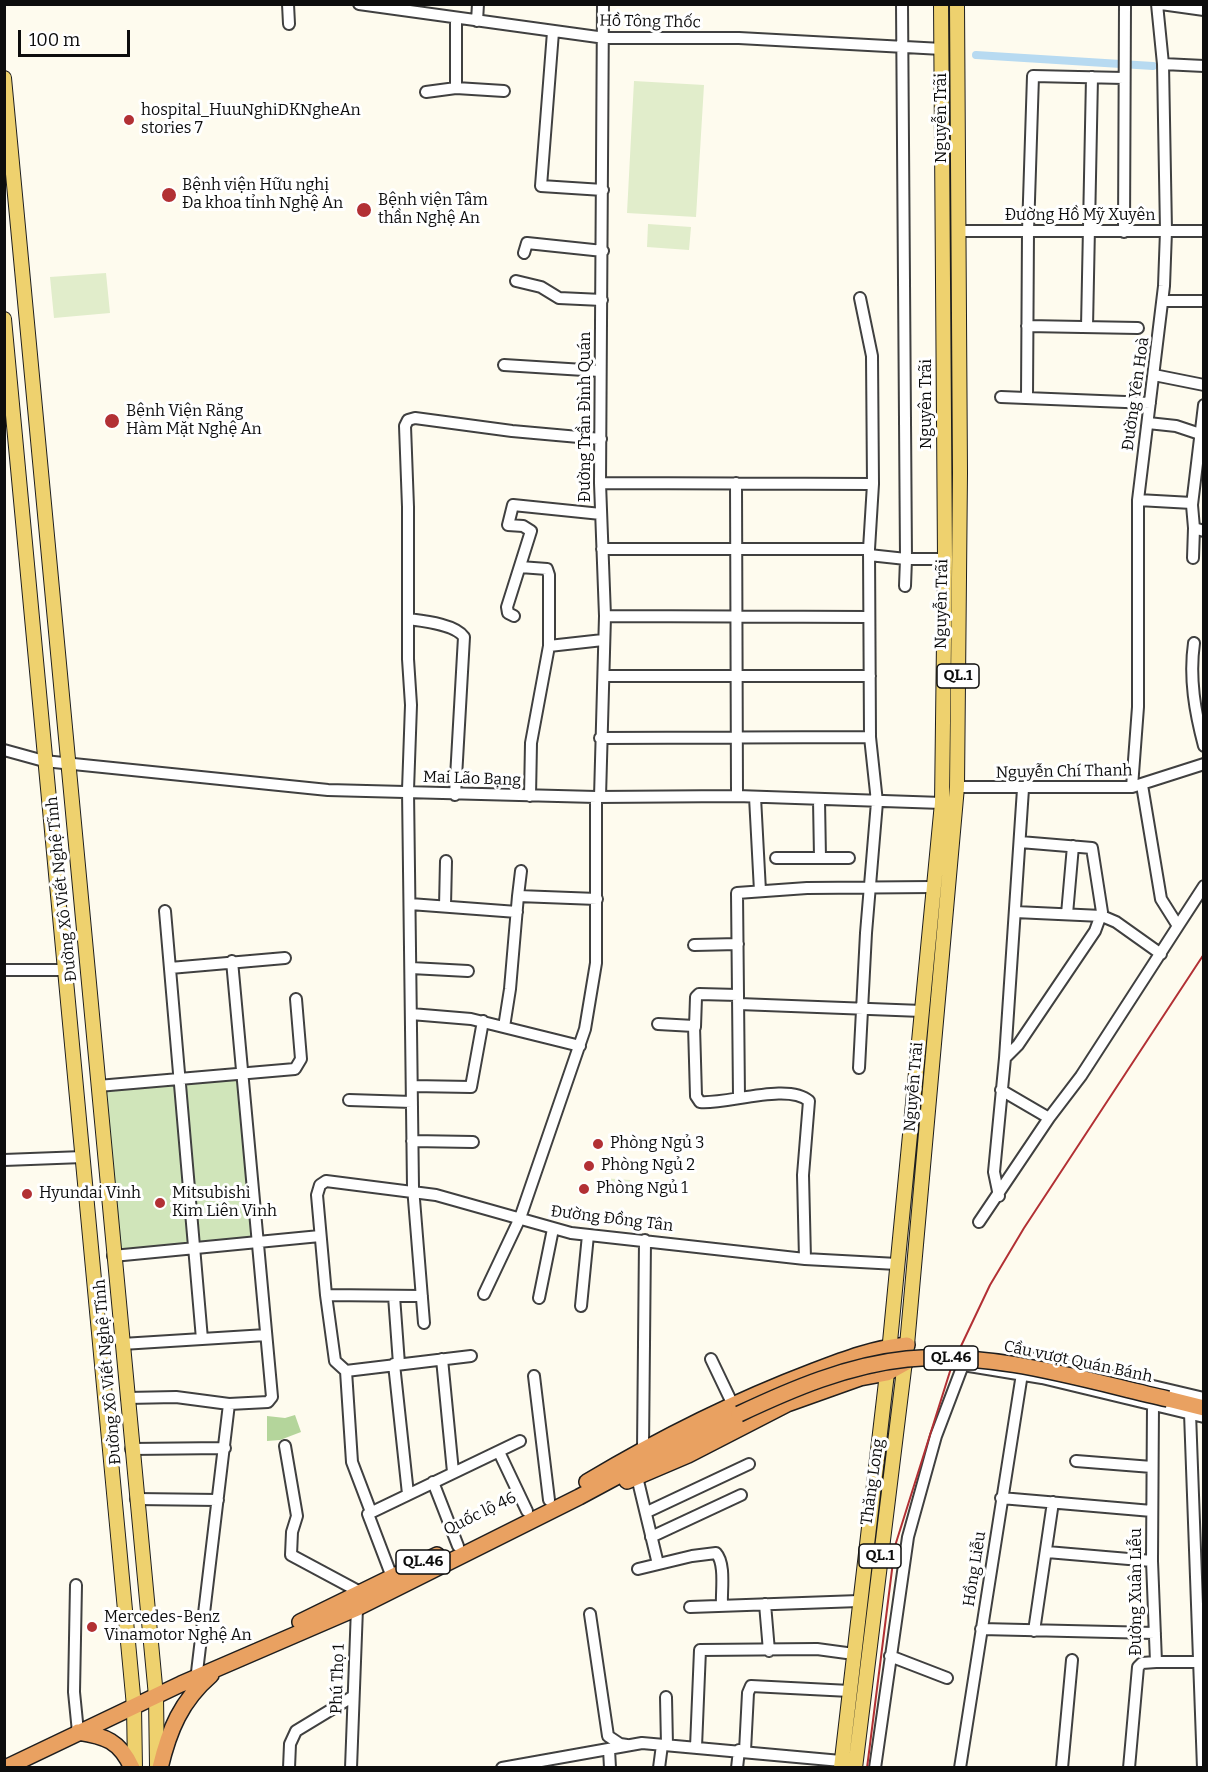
<!DOCTYPE html>
<meta charset="utf-8">
<style>
body{margin:0}
#map{position:relative;width:1208px;height:1772px;overflow:hidden;background:#fefbee;font-family:Bitter,serif}
canvas{display:block}
.frame{position:absolute;inset:0;border:6px solid #0d0d0d;pointer-events:none}
.scale{position:absolute;left:18px;top:30px;width:112px;height:27px;box-sizing:border-box;border:3px solid #0d0d0d;border-top:0;padding-left:8px;font-size:18px;line-height:21px;white-space:nowrap;color:#0d0d0d;-webkit-text-stroke:4px #fff;paint-order:stroke}
</style>
<div id="map">
<canvas width="1208" height="1772"></canvas>
<div class="frame"></div>
<div class="scale">100 m</div>
</div>
<script>
const ctx = document.querySelector('canvas').getContext('2d');
ctx.lineJoin = 'round';
function paint(path, color) {
  ctx.fillStyle = color;
  ctx.fill(path, 'evenodd');
}
function trace(path, color, width, dash) {
  ctx.strokeStyle = color;
  ctx.lineWidth = width;
  ctx.lineCap = dash ? 'butt' : 'round';
  ctx.setLineDash(dash || []);
  ctx.stroke(path);
}
function drawText(font, color, halo, rows, align = 'center') {
  ctx.font = font + ' Bitter,serif';
  ctx.lineWidth = 6;
  ctx.setLineDash([]);
  ctx.textBaseline = 'middle';
  ctx.strokeStyle = halo;
  ctx.fillStyle = color;
  for (const [text, x, y, turn = 0] of rows) {
    ctx.save();
    ctx.translate(x, y);
    ctx.rotate((+turn || 0) * Math.PI / 180);
    ctx.textAlign = isNaN(turn) ? turn : align;
    if (halo) ctx.strokeText(text, 0, 0);
    ctx.fillText(text, 0, 0);
    ctx.restore();
  }
}
paint(new Path2D(`
 M242 1076 258 1242 113 1256 98 1086Z`), '#d0e5ba');
paint(new Path2D(`
 M295 1415 301 1432 280 1440 267 1441V1416L285 1418Z`), '#b4d59b');
paint(new Path2D(`
 M634 81 704 85 696 217 627 213Z
 M648 224 691 227 689 250 647 247Z
 M106 273 110 313 54 318 50 277Z
 M602 1178 630 1180 629 1196 601 1194Z`), '#e1edcb');
trace(new Path2D(`
 M976 55 1153 66`), '#b7daf1', 8);
const minor = new Path2D(`
 M288 4 289 24
 M359 4 605 38H739L942 49
 M902 4 906 559H945
 M1161 4 1204 10
 M456 18V88
 M477 21 478 4
 M553 32 541 186 603 190
 M1163 64 1204 66
 M426 92 456 88 504 91
 M957 231H1204
 M1124 232 1125 4
 M524 253 527 243 603 251
 M516 281 541 287 559 298 602 300
 M1163 301H1204
 M1027 326 1138 328
 M1087 327 1092 77
 M504 365 600 371
 M1154 375 1204 385
 M1001 397 1150 403
 M1027 397 1028 231 1033 76 1124 78
 M1204 405 1192 505 1194 528 1204 531
 M1148 423 1176 426 1203 435
 M600 483 873 484
 M736 483 737 796
 M1138 500 1192 503
 M602 549H869
 M869 555 906 559 905 586
 M1193 558 1194 528
 M520 567 547 569 549 575V646L531 743 530 796
 M514 616 508 613 507 607 531 531 523 526 508 525 513 505 601 514
 M605 616 869 617
 M408 619C423 621 455 624 464 637L455 795
 M1194 643C1189 678 1195 712 1204 746
 M549 646 603 640
 M604 676H870
 M600 738 870 737
 M4 750 44 761 328 790 596 797 737 796 942 803
 M1142 785 1161 899 1178 926 1204 886
 M957 787H1132L1204 764
 M1132 787 1138 707V500L1164 286 1166 231 1163 64 1157 4
 M600 797 605 616 600 483 603 4
 M755 797 760 891
 M819 800 820 858
 M776 858H849
 M518 896 521 871
 M410 904 517 912
 M445 906 446 861
 M165 911 202 1339
 M1015 912 1102 916 1116 922 1161 954
 M1067 914 1073 846
 M694 945 738 944
 M170 968 285 958
 M411 968 468 971
 M4 970H65
 M739 1004 922 1011
 M411 1014 471 1019 580 1046
 M658 1024 694 1026 696 1096 700 1102C725 1105 788 1082 809 1101L803 1175 805 1259
 M504 1027 510 989 518 896 597 899
 M695 1027 696 997 699 994 738 995
 M1005 1058 1018 1045 1095 931 1102 912 1092 848 1020 842
 M859 1068 866 933 877 802 870 737 869 549 873 484 872 356 860 298
 M98 1086 295 1069 301 1059 296 999
 M412 1086 471 1087 483 1021
 M1001 1090 1049 1118
 M739 1097 737 893 807 888 933 887
 M349 1100 412 1102
 M412 1141 473 1142
 M4 1160 83 1157
 M999 1196 994 1172 1005 1058 1023 789
 M979 1222 1049 1118 1081 1076 1178 926
 M113 1256 320 1236
 M484 1294 520 1218 585 1029 596 963V797
 M326 1295 422 1296
 M394 1296 399 1364
 M539 1298 553 1229
 M581 1306 588 1235
 M424 1323 413 1187 408 790 411 705 408 659V507L405 426 408 420 415 418 512 431 601 439
 M122 1344 266 1335
 M442 1359 453 1472
 M711 1359 733 1405
 M394 1364 408 1494
 M346 1371 335 1361 326 1295 317 1195 320 1185 326 1181 436 1195 571 1233 805 1259 897 1264
 M534 1376 549 1500
 M127 1398 176 1397 229 1404 268 1402 272 1397 232 961
 M1190 1413 1203 1768
 M285 1446 297 1516 292 1532 291 1555 360 1592 357 1608 351 1768
 M131 1449 225 1448
 M643 1449 645 1240
 M499 1452 527 1511
 M1076 1461 1152 1467
 M637 1477 658 1564
 M433 1482 458 1546
 M1001 1498 1152 1511
 M136 1499 218 1500
 M371 1512 352 1462 346 1371 471 1356
 M647 1512 749 1464
 M651 1537 741 1495
 M1047 1552 1152 1561
 M638 1569 692 1556 716 1553C726 1564 721 1592 722 1606
 M392 1577 368 1514 520 1441
 M76 1585 74 1692 78 1732
 M765 1604 769 1651
 M690 1607 859 1601
 M590 1614 608 1736 620 1744 627 1745
 M981 1629 1155 1633
 M1034 1631 1053 1502
 M890 1656 947 1678
 M1156 1662H1199
 M197 1672 229 1404
 M666 1697 667 1745
 M696 1747 700 1650 817 1649 854 1654
 M609 1749 610 1768
 M745 1751 748 1693 751 1686 850 1691
 M289 1768 290 1744 296 1731 352 1697
 M502 1768 642 1743 841 1761
 M659 1768 662 1745
 M737 1768 739 1750
 M875 1768 908 1537 936 1436 963 1365 1042 1378 1204 1417
 M960 1768 1024 1361 1029 1358 1043 1360 1204 1398
 M1062 1768 1072 1660
 M1129 1768 1138 1667 1142 1663 1156 1662 1152 1561 1153 1404`);
const major = new Path2D(`
 M4 78 156 1696 157 1767
 M4 319 134 1706 135 1768
 M841 1768 887 1373 942 803 945 559 941 4
 M855 1768 907 1345 957 787 960 473 957 4`);
const highway = new Path2D(`
 M1168 1399 1204 1408
 M661 1452 739 1414
 M627 1481 688 1455 787 1404 860 1378 887 1373 905 1363
 M587 1482C659 1439 735 1401 814 1371 845 1359 874 1348 907 1345
 M300 1622 437 1555
 M78 1732C105 1736 120 1741 132 1768
 M5 1768 181 1684 357 1608 579 1497 670 1448
 M160 1768C169 1730 181 1701 211 1675`);
trace(minor, '#404040', 14);
trace(major, '#1e1e1e', 16);
trace(highway, '#1e1e1e', 18);
trace(minor, '#fff', 10);
trace(major, '#eed16e', 14);
trace(highway, '#e9a161', 15);
trace(new Path2D(`
 M867 1768 895 1546 952 1365 990 1285 1024 1228 1204 954`), '#b23034', 2);
const highwayBridge = new Path2D(`
 M739 1414C792 1389 848 1365 907 1359 994 1351 1084 1380 1168 1399`);
trace(highwayBridge, '#1e1e1e', 18, []);
trace(highwayBridge, '#e9a161', 15);
for (const [x, y, r, color] of [
 [129,120,6,"#b23034"],
 [169,195,8,"#b23034"],
 [364,210,8,"#b23034"],
 [112,421,8,"#b23034"],
 [598,1144,6,"#b23034"],
 [589,1166,6,"#b23034"],
 [584,1189,6,"#b23034"],
 [27,1194,6,"#b23034"],
 [160,1203,6,"#b23034"],
 [92,1627,6,"#b23034"]
]) {
  const dot = new Path2D();
  dot.arc(x, y, r, 0, 2 * Math.PI);
  ctx.fillStyle = color;
  ctx.fill(dot);
  trace(dot, '#fff', 2);
}
for (const [x, y, w] of [
 [958,676,42],
 [951,1358,54],
 [880,1556,42],
 [423,1562,54]
]) {
  const box = new Path2D();
  box.roundRect(x - w / 2, y - 12, w, 24, 4.5);
  ctx.fillStyle = '#fff';
  ctx.fill(box);
  trace(box, '#0d0d0d', 1.5);
}
drawText('bold 15px', '#0d0d0d', null, [
 ["QL.1",958,676],
 ["QL.46",951,1358],
 ["QL.1",880,1556],
 ["QL.46",423,1562]
]);
drawText('16px', '#0d0d0d', '#fff', [
 ["Hồ Tông Thốc",650,22,1],
 ["Nguyễn Trãi",942,118,-90],
 ["Đường Hồ Mỹ Xuyên",1080,216],
 ["Đường Yên Hoà",1136,394,-82],
 ["Nguyên Trãi",927,404,-90],
 ["Đường Trần Đình Quán",586,417,-90],
 ["Nguyễn Trãi",942,604,-89],
 ["Nguyễn Chí Thanh",1064,772,-1],
 ["Mai Lão Bạng",472,779,2],
 ["Đường Xô Viết Nghệ Tĩnh",62,889,-96],
 ["Nguyễn Trãi",914,1087,-85],
 ["Đường Đồng Tân",612,1219,7],
 ["Cầu vượt Quán Bánh",1078,1362,12],
 ["Đường Xô Viết Nghệ Tĩnh",108,1372,-95],
 ["Thăng Long",873,1482,-82],
 ["Quốc lộ 46",480,1514,-26],
 ["Hồng Liễu",975,1569,-81],
 ["Đường Xuân Liễu",1137,1592,-90],
 ["Phú Thọ 1",338,1679,-88]
]);
drawText('16px', '#0d0d0d', '#fff', [
 ["hospital_HuuNghiDKNgheAn",141,111],
 ["stories 7",141,129],
 ["Bệnh viện Hữu nghị",182,186],
 ["Đa khoa tỉnh Nghệ An",182,204],
 ["Bệnh viện Tâm",378,201],
 ["thần Nghệ An",378,219],
 ["Bệnh Viện Răng",126,412],
 ["Hàm Mặt Nghệ An",126,430],
 ["Phòng Ngủ 3",610,1144],
 ["Phòng Ngủ 2",601,1166],
 ["Phòng Ngủ 1",596,1189],
 ["Hyundai Vinh",39,1194],
 ["Mitsubishi",172,1194],
 ["Kim Liên Vinh",172,1212],
 ["Mercedes-Benz",104,1618],
 ["Vinamotor Nghệ An",104,1636]
], 'left');
</script>
